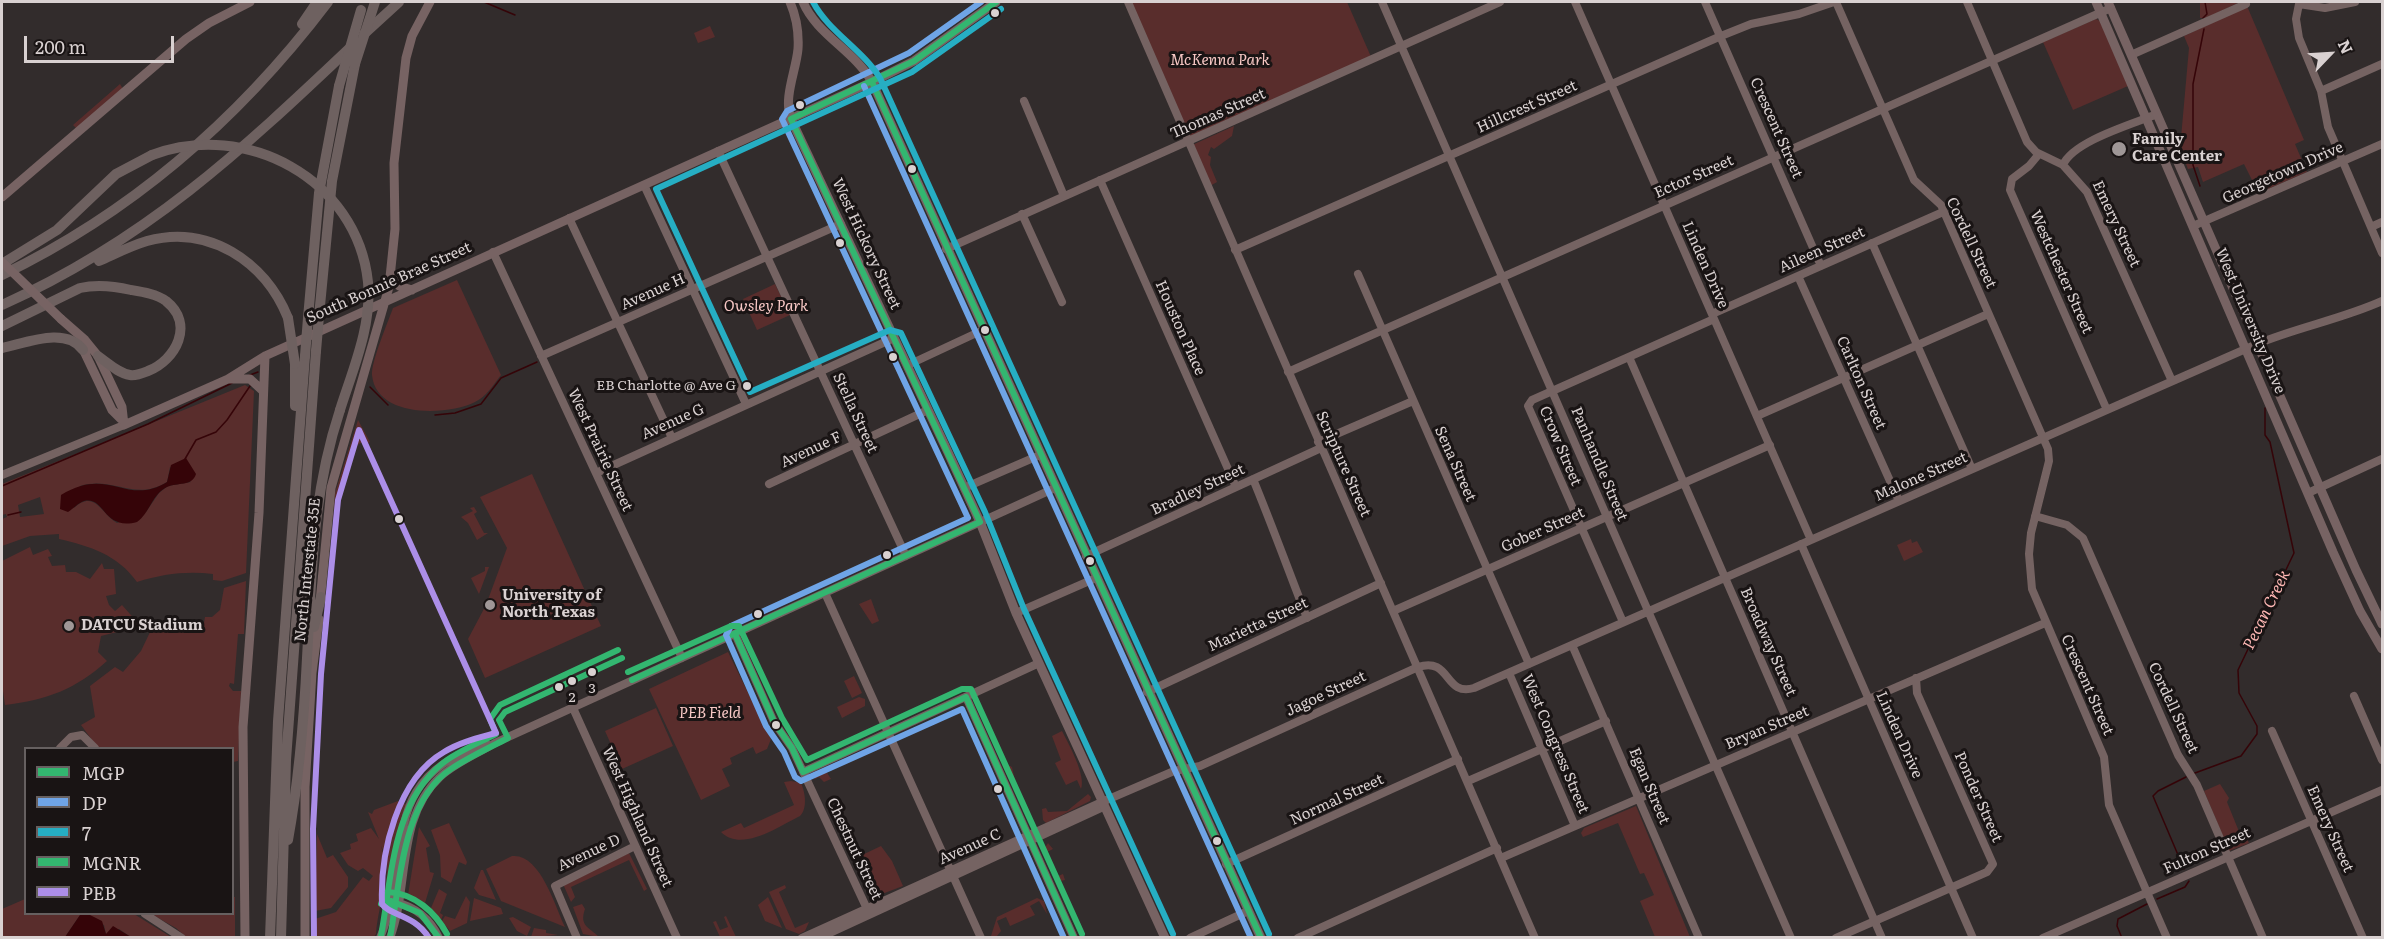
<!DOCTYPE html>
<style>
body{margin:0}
#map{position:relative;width:2384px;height:939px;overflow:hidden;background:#322c2c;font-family:Literata,serif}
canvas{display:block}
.frame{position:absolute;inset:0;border:3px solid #d9d1d1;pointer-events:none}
.legend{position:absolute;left:24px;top:747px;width:210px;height:168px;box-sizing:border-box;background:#191414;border:2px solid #666060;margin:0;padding:8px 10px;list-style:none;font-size:18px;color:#d9d1d1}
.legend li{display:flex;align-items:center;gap:12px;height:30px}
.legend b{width:30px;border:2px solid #666060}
.north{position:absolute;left:2300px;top:24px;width:60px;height:60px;-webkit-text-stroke:4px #191414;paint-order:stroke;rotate:65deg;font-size:16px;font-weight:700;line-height:24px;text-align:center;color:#d9d1d1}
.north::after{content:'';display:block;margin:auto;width:21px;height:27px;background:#d9d1d1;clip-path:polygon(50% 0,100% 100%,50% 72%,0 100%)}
.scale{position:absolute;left:24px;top:36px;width:150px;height:27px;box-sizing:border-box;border:3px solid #d9d1d1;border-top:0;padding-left:8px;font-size:18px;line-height:21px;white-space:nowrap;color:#d9d1d1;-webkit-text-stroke:4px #191414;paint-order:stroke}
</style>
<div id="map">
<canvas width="2384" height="939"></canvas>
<div class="frame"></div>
<ul class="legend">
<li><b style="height:8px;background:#33b670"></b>MGP</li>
<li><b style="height:8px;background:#6fa4e6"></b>DP</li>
<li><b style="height:8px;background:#26aec3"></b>7</li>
<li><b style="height:8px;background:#33b670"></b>MGNR</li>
<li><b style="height:8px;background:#ac8ee8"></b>PEB</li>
</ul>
<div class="north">N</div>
<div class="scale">200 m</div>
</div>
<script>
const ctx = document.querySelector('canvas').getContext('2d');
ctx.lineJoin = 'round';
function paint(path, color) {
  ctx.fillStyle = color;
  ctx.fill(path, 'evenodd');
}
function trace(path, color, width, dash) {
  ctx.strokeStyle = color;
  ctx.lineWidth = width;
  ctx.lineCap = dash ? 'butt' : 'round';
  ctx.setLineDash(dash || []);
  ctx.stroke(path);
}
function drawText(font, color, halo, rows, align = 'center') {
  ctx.font = font + ' Literata,serif';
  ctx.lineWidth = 6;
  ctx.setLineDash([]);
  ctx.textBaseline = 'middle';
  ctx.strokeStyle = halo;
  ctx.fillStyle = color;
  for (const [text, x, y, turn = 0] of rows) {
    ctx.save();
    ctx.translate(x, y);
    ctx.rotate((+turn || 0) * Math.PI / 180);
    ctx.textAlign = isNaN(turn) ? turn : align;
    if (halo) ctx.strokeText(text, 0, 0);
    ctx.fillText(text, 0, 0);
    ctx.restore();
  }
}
paint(new Path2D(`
 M1128 2H1347L1372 59 1188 142Z
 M2200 2H2240L2206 18H2200Z
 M2247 6 2304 140 2295 144 2307 172 2268 189 2263 176 2252 180 2244 164 2203 182 2198 167 2188 169 2180 149 2189 48 2184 36Z
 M2096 19 2100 21 2128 86 2073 110 2043 42Z
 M710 26 715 37 698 43 694 33Z
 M120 84 123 89 77 129 73 125Z
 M1234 126 1232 136 1214 149 1211 147 1208 155 1211 157 1210 165 1217 182 1210 186 1190 146Z
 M457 280 501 375C494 384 486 397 475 402 447 416 376 418 372 375 371 362 388 322 393 308Z
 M775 284 790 315 757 330 743 299Z
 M245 385 254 391 246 573 222 581 213 580V574C186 571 163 574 137 582 118 555 90 546 59 539V534L30 536 2 546V519L7 517 6 514 2 515V484ZM170 467 191 482 168 486 159 493 146 512 117 523C101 514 95 489 74 508L80 486C114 476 134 502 167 482ZM40 497 44 514 20 517 18 505Z
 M358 420 370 442 365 445V441L351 448 337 496 333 527 335 493Z
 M532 474 601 626 485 678 468 639 486 605 507 548 480 497Z
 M474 507 477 512 474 514 484 533H488L477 540 468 523 461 517 473 511 470 508Z
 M1911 539 1912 543 1917 541 1923 552 1904 561 1897 545Z
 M30 547 33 555 48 549 52 556 48 557 52 566 65 565 66 572H76L90 579 102 563 104 569H114L116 594 106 596 109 605 115 611 122 605 138 623 132 632 129 629 101 636 98 652 107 661C76 689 47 700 5 705L2 684V561Z
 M485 567H489L479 594 471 578 485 571Z
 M246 581 244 634H238L234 684 230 683 229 686 233 691H241L238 761 233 762 232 748H98L81 725 95 717 90 686 115 667 123 672 141 651 151 630 167 625 204 623 205 617H212L220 610 224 588Z
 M871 599 879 621 872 624 859 604Z
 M728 652 771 739 767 749 756 754 753 747 730 758 732 764 722 769 730 786 701 800 649 689Z
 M854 676 862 693 852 698 844 681Z
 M859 697 865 699V706L842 718 837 707Z
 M656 708 673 746 622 769 605 731Z
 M1062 731C1069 745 1086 775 1081 789L1077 780 1066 785 1055 763 1061 760 1052 736Z
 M1006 764 1012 767 1016 785 1012 786 1002 765Z
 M824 768 831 779 824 782 819 777 815 779 812 773Z
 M791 781 801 783C805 792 808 808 800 816 779 826 742 853 721 832L741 823 744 828 794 805 784 782Z
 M2220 784 2229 798 2227 802 2240 834 2244 833 2249 843 2229 851 2204 791Z
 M1088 794 1091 797 1090 801 1046 823 1043 820 1042 809 1046 808 1048 812 1067 811Z
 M398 801 406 804 389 893 385 892C387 876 389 859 381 846 392 877 378 904 376 934L373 938 313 937 312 920 336 912 363 877 369 881 373 876 363 868 358 871 348 865 340 853 351 849 350 844 358 841 356 834 371 828 379 839 368 812 372 814 374 810Z
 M1636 806 1690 937H1655L1640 901 1654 895 1644 873 1640 874 1618 823 1583 837 1581 833 1584 828Z
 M449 823 467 862 466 865 459 862 451 883 441 877 440 855 431 830Z
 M419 827 430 846 426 848 430 872 434 873 425 903 408 895Z
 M317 834 327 858 333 855 348 877V887L331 908 315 911Z
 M1048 843 1053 849 1047 852 1058 876 1063 874 1065 880 1057 882 1041 847 1044 849Z
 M881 846 892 861 903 886 874 897 867 886 872 883 860 856Z
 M629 853 647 889 644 891 629 860 571 887 575 897 571 902 563 884Z
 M512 856C540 853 555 906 565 927L501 901 486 869Z
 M481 870H483L496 900 479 895 474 888Z
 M785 885 786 888 779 892 795 928 809 922 805 931 799 934 786 929 769 892Z
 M439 889 447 894 440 913 443 915 441 920 431 908Z
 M466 896 470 902 467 923 450 931 442 921 445 916 455 919Z
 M233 897H235V937H186L176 928 151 914H232Z
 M768 897 782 928 765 921 758 905Z
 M474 898 501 908 503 914 470 921Z
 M1037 898 1044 901 1047 914 1039 901 1030 906 1035 915 1010 926 1006 917 997 921 1001 931 997 936H991L997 917Z
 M25 899 26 914H134L171 937H131L119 929 106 934 104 925 80 915 65 937H2V909Z
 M582 904 585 909C579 926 589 927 599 937L583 934 573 907Z
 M726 916 736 937H720L713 922 716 921 720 930 728 927 724 917Z
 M513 917 531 927 527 936 517 931 509 918Z
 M534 928 546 930V933L558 935 531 937Z`), '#592d2c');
paint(new Path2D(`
 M186 458 196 474C192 487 178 482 167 487 152 494 150 513 137 522 103 531 105 496 84 501 78 503 73 509 68 512L60 509 61 495C109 465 126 507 167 482L171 465Z
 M88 914 102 921 106 934 113 926 131 937H65L80 915Z`), '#350408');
trace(new Path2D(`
 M484 2 515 15
 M2203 18 2207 14 2205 2
 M2200 186 2193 165V84L2204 29
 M250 375 258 372
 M370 387 388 405
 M435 415 455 413 481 404 501 378 537 362
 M185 459 196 440 216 432 227 420 250 386
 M2 486 148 424 232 383
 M8 515 21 512
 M2195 773 2241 756 2257 734V726L2239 693 2238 670 2294 553 2270 442 2265 435V408
 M2184 869 2153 796 2158 791 2186 777
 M2157 899 2185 887 2189 881
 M2122 938 2117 926 2118 919 2147 904`), '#350408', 1.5);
trace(new Path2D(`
 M1128 2 1535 938
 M1382 2 1791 938
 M1575 2 1811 540
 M1705 2 1821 266
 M1836 2 1914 180 1941 205 2048 449 2049 461 2031 533 2029 554 2032 589 2104 757 2109 805 2167 938
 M1967 2 2027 142 2036 152 2063 165 2087 192 2172 381
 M2355 2 2325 8 2299 4 2296 19 2299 38 2321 91 2328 127 2382 253
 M2131 55 2246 4
 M2321 91 2382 64
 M1024 101 1064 196
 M718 151 906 556
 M2039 154 2029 166 2012 179 2010 190 2107 410
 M2063 165C2073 141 2133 124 2157 114
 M1100 180 1236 487
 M644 185 746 404
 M1022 214 1062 302
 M569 218 672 438
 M2193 226 2382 144
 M2371 227 2382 222
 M1872 243 1972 469
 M946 249 1500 2
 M1235 250 1721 36 1751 24 1799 14 1834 2
 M493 252 682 658
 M1358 274 1529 664
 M1798 276 1899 501
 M1712 314 1943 212
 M541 356 841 224
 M1629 357 1882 938
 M908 365 983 330
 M1288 372 2111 8
 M1757 416 1988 314
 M1318 442 1413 401
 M596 473 894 338
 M2 475 124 425
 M1253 479C1272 525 1289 572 1307 618
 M769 484 928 410
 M964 488 1040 455
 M2308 493 2382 459
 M2035 516 2067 525 2083 538 2178 755 2197 785 2263 938
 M1801 544 1973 938
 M1086 556 1321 448
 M825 593 981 938
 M1393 611 1770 445
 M1016 613 1096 578
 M1623 622 1528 406 1532 400 1714 319
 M735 634 774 722 792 748 868 911
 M1572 645 1699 938
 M1509 673 1575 826
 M1147 692 1381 583
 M2354 696 2382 760
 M966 697 1074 938
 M573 708 677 938
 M2272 731 2363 938
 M60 748 71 737 82 735 95 748
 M803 772 1039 663
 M1468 781 1606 721
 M1501 858 2045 623
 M1226 864 1458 759
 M395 902C416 907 430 918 439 938
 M145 914 182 938
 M380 938C415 855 374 778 487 744
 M390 938C410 886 396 818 440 777 455 763 477 754 495 743L1055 488
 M577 938 555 886 635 846
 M802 938 1102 802 1174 771 1200 766 1418 667C1451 656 1444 697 1474 688L2257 344C2298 327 2342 319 2382 301
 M819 938 1103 807
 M1190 938 1248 911
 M1298 938 1497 848
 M1836 938 1987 872 1993 864 1917 693 1916 678
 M2043 938 2382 790`), '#756362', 8);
trace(new Path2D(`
 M790 2C796 16 799 33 798 49 796 71 783 98 791 119L946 448 980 522 1016 613 1165 938
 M803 2C817 35 854 50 872 82L1261 938
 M2096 2 2333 552 2360 611 2382 649
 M2108 2 2356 570 2382 624
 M2 197 186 39 209 23 250 2
 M391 271 399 286 412 290
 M61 319 85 340 98 356 122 407 124 425 228 379 265 356 872 82 914 61 996 2
 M81 345 112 410 121 419
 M230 379H250L263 391
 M320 602 331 488 389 287 395 229 394 163 406 58 412 36 430 2
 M245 938 243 727 259 513 265 356
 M305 938V787L312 673 319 619`), '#776363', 9);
trace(new Path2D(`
 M302 24 317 2
 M364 34 399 2
 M99 261C115 254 130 246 147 241 208 224 265 261 288 318
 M2 264 57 230 116 174 152 155
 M2 275C133 212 240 118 328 2
 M2 305C146 240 240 152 353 45
 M319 316 332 181 355 64
 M308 318 319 193 339 86
 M2 326 80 288C97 284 114 286 131 290 143 292 156 294 166 301 195 324 176 360 148 371 143 373 136 376 130 375 118 373 108 363 98 356
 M2 348C26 343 66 326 83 350
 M295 364V406
 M314 627 321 597
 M288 840C299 780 304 719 307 658 312 570 312 495 340 410
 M270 938 278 721 305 356
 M281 938 286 760 316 351`), '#6e6160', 10);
trace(new Path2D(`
 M2 262 61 319`), '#776363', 9);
trace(new Path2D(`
 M355 64 375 2
 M339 86 361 10
 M152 155C246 120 357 179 368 282 372 326 353 369 340 410
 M288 318 295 364
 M316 351 319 316
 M305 356 308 318`), '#6e6160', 10);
trace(new Path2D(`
 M872 82 1261 938
 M735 634 774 722 792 748 803 772
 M632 680 980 522 791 119 914 61 996 2
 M966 697 1074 938
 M803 772 966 697
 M390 906 391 901 420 913 439 938
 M390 938C400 884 402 801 451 769 469 757 489 748 508 738L499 720 505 712 622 658`), '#33b670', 6);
trace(new Path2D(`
 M981 2 909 53 787 111 782 119 968 518 731 626 726 635 766 726 784 752 795 777 801 781 962 709 1064 938
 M864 86 1251 938`), '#6fa4e6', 6);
trace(new Path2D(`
 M813 2C829 32 862 49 880 78L1269 934
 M1001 9 912 72 656 189 750 392 890 330 901 333 985 512 1024 609 1173 934`), '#26aec3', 6);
trace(new Path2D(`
 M628 672 731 626H739L782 718 807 760 962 689H971L1082 934
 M381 904 384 896 389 892C415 894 435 912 447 934
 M381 936C392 877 392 803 443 763 458 751 479 743 496 734L490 719 500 705 618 650`), '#33b670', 6);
trace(new Path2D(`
 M314 938 313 829 321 674 338 500 359 430 496 733C478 738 460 742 444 752 397 779 380 853 382 904 390 916 414 914 429 938`), '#ac8ee8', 6);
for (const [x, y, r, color] of [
 [995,13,5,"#d9d1d1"],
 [800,105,5,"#d9d1d1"],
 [2119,149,8,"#9f9797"],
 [912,169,5,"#d9d1d1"],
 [840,243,5,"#d9d1d1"],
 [985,330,5,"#d9d1d1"],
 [893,357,5,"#d9d1d1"],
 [747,386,5,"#d9d1d1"],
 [399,519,5,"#d9d1d1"],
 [887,555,5,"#d9d1d1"],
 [1090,561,5,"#d9d1d1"],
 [490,605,6,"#9f9797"],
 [758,614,5,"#d9d1d1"],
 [69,626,6,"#9f9797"],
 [592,672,5,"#d9d1d1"],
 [572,681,5,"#d9d1d1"],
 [559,687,5,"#d9d1d1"],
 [776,725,5,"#d9d1d1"],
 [998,789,5,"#d9d1d1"],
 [1217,841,5,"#d9d1d1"]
]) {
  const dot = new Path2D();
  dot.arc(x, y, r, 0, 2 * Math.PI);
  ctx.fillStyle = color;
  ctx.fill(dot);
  trace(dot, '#191414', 2);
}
drawText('14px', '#d9d1d1', '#191414', [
 ["EB Charlotte @ Ave G",736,386,"right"],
 ["3",592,689],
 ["2",572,698]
]);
drawText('italic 15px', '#f8c8c5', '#191414', [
 ["McKenna Park",1220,61],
 ["Owsley Park",766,307],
 ["PEB Field",710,714]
]);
drawText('15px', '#d9d1d1', '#191414', [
 ["Hillcrest Street",1527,107,-24],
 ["Thomas Street",1218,114,-24],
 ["Crescent Street",1776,128,66],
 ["Georgetown Drive",2283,173,-24],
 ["Ector Street",1694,177,-24],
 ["Emery Street",2116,224,65],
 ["Cordell Street",1971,243,65],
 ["West Hickory Street",866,244,65],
 ["Aileen Street",1822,250,-24],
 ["Linden Drive",1705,265,66],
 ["Westchester Street",2061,272,66],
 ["South Bonnie Brae Street",389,283,-24],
 ["Avenue H",653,292,-24],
 ["West University Drive",2250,321,67],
 ["Houston Place",1180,328,66],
 ["Carlton Street",1861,383,66],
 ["Stella Street",855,413,65],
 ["Avenue G",673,422,-24],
 ["Crow Street",1560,446,67],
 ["West Prairie Street",600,450,65],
 ["Avenue F",811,450,-25],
 ["Scripture Street",1343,464,66],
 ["Sena Street",1455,464,66],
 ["Panhandle Street",1599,464,67],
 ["Malone Street",1921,477,-24],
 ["Bradley Street",1198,490,-25],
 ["Gober Street",1543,530,-24],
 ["North Interstate 35E",308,570,-84],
 ["Marietta Street",1258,625,-25],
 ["Broadway Street",1768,642,66],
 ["Crescent Street",2087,685,66],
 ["Jagoe Street",1326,694,-25],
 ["Cordell Street",2173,708,65],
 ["Bryan Street",1767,728,-23],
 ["Linden Drive",1899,735,66],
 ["West Congress Street",1555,744,67],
 ["Egan Street",1649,786,67],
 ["Ponder Street",1978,797,66],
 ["Normal Street",1337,800,-25],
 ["West Highland Street",637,817,66],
 ["Emery Street",2330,829,66],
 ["Avenue C",970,847,-24],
 ["Chestnut Street",854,849,65],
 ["Fulton Street",2207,851,-24],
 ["Avenue D",589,853,-25]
]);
drawText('bold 15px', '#d9d1d1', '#191414', [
 ["Family",2132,140],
 ["Care Center",2132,157],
 ["University of",502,596],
 ["North Texas",502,613],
 ["DATCU Stadium",81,626]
], 'left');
drawText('italic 16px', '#feb7b4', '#191414', [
 ["Pecan Creek",2267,610,-64]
]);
</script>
